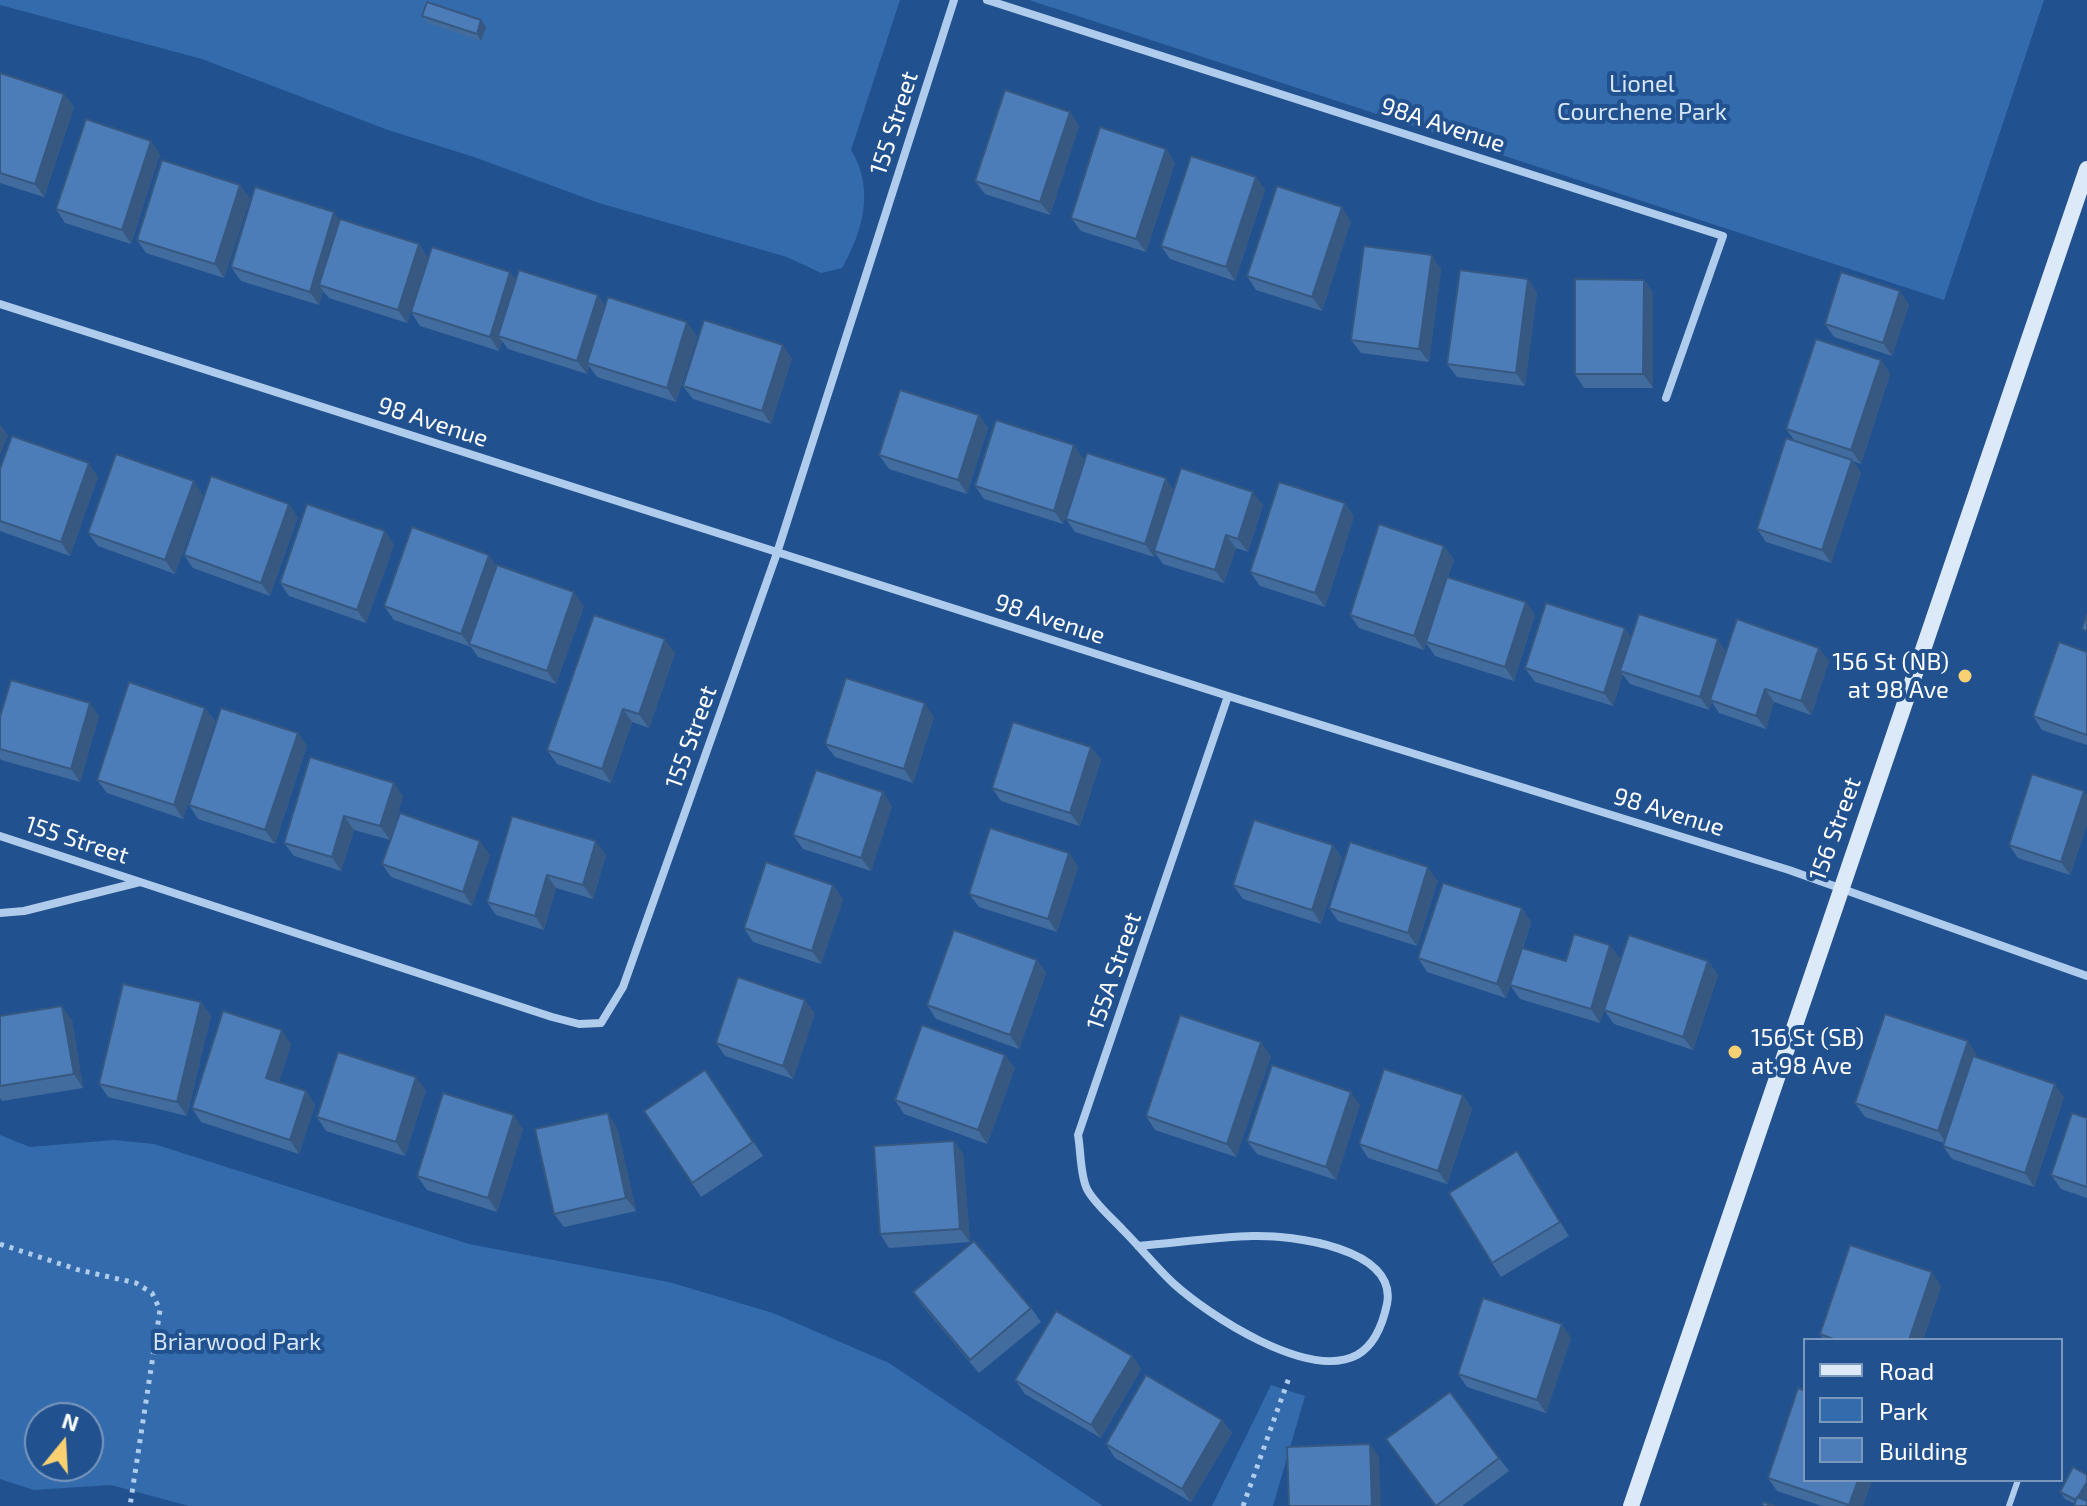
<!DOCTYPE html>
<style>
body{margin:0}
#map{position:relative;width:2087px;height:1506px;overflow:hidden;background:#21518f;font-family:"Exo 2",sans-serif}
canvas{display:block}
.legend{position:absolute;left:1803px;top:1338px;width:260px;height:144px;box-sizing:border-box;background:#21518f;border:2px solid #7a97bc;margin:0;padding:10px 14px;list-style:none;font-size:24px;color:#fff}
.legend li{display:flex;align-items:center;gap:16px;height:40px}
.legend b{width:40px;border:2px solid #7a97bc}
.north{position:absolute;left:24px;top:1402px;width:80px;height:80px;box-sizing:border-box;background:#21518f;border:2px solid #7a97bc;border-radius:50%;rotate:18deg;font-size:22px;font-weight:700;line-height:32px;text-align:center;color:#fff}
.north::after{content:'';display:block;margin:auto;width:28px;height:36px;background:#f9d172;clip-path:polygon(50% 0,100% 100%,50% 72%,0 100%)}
</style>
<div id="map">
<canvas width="2087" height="1506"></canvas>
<ul class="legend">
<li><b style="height:10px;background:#dce9f9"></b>Road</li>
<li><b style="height:22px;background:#346bac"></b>Park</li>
<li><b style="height:22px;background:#4d7db8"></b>Building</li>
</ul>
<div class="north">N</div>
</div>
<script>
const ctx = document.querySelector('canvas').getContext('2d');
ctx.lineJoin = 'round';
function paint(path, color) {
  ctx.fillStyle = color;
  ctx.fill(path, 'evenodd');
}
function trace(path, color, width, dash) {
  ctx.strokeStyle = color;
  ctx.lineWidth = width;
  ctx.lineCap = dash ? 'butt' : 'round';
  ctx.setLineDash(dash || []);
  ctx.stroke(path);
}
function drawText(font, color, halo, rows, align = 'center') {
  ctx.font = font + ' "Exo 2",sans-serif';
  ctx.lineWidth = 8;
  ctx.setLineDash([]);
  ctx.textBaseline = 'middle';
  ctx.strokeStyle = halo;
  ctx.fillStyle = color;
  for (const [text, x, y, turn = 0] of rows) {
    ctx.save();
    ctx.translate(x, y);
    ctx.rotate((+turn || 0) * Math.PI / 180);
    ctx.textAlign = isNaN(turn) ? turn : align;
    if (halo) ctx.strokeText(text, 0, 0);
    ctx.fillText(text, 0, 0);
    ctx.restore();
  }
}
paint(new Path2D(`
 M0 0H900L851 150C875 189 863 231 842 268L821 273 787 257 599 203 474 157 388 130 202 59 0 5Z
 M1029 0H2044L1944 300Z
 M0 1135 30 1147 114 1140 154 1144 469 1244 669 1282 773 1313 889 1363 1103 1506H189L111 1485 34 1490 0 1479ZM40 1418H88V1466H40Z
 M1271 1385 1305 1396 1273 1506H1212Z`), '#346bac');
trace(new Path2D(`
 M0 1244 79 1270 136 1283 152 1293 160 1310 130 1506
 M1243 1506 1290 1375`), '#b0ccec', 5, [4, 6]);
trace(new Path2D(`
 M2009 1506 2018 1480`), '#b0ccec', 6);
trace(new Path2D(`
 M987 0 1723 236 1666 398
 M0 304 1228 696 1789 870 2087 976
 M0 836 552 1017 579 1024 601 1023 623 987 777 553 954 0
 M0 913 24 911 140 882
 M1138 1246C1176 1243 1215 1237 1253 1236 1292 1235 1398 1248 1387 1304 1383 1323 1375 1345 1357 1355 1308 1381 1208 1315 1173 1283 1155 1266 1140 1247 1123 1230 1112 1218 1094 1203 1087 1189 1080 1175 1081 1151 1078 1135L1228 696`), '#b0ccec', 8);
trace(new Path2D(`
 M1631 1506 2087 169`), '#dce9f9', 16);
paint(new Path2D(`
 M422 16 486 27 481 41 427 23Z
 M0 73 64 94 74 107 44 197 0 183Z
 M1070 112 1079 126 1050 215 985 194 975 181Z
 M1166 149 1175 163 1146 252 1081 231 1071 218Z
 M160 154 131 244 65 223 56 209Z
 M1256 177 1265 190 1235 281 1170 259 1161 246Z
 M250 198 224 278 146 253 137 240Z
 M340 220 419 244 428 258 407 323 329 298 323 291 319 305 241 281 231 267Z
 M1351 221 1322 311 1256 290 1247 276Z
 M1441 269 1429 362 1361 353 1351 340Z
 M516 280 606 306 697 336 676 402 597 377 589 366 587 374 508 349 502 341 499 351 420 326 411 312Z
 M1644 280 1653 293V388H1584L1575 374Z
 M1900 291 1909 305 1892 356 1834 337 1825 324Z
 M1537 292 1525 386 1457 377 1447 364Z
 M792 358 771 424 693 399 683 386Z
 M1881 360 1890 374 1861 464 1853 461 1861 473 1831 563 1766 542 1757 529 1795 441 1786 429Z
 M979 415 988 428 967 494 889 469 879 455Z
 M1084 459 1063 524 984 499 975 486Z
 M0 469 98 477 70 556 0 531Z
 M1174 490 1263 505 1248 552 1236 548 1224 583 1163 564 1155 553 1154 557 1075 532 1066 519Z
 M203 495 175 574 98 546 88 533Z
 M1345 503 1354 517 1325 607 1260 586 1250 572Z
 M298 517 270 596 193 568 184 555Z
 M385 531 394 545 366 623 289 596 280 583Z
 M1444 546 1454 560 1448 577 1526 602 1535 615 1514 681 1435 656 1426 643 1424 650 1359 628 1350 615Z
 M497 566 584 606 556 684 478 657 471 647 394 620 384 606Z
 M1631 637 1726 651 1829 661 1811 715 1774 702 1766 729 1719 713 1712 702 1709 710 1630 684 1623 675 1613 706 1535 682 1525 668Z
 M2087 652V745L2042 730 2033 716Z
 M675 653 649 728 632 722 611 783 557 764 547 750Z
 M205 708 215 721 183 819 107 793 97 780Z
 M99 716 80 782 1 760 0 758V717Z
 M934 717 913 783 835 757 825 744Z
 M298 733 307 746 275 844 198 819 189 805Z
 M1091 747 1101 760 1080 826 1001 801 992 788Z
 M310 757 403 796 390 840 354 830 341 871 294 856 284 843Z
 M2087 795V824L2070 875 2018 858 2009 845Z
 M892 806 871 871 803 849 793 835Z
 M512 816 606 855 593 899 556 888 544 930 496 915 487 902Z
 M1333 845 1342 858 1321 924 1243 899 1233 885Z
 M1069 853 1078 867 1057 932 979 907 969 894Z
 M490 855 472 906 391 877 382 864Z
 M1438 881 1417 946 1338 921 1329 908Z
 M833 885 843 899 821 964 753 942 744 928Z
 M1522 908 1531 922 1523 948 1566 961 1620 958 1600 1023 1520 999 1510 985 1511 983 1506 998 1427 972 1418 958Z
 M1037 960 1046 973 1019 1049 936 1019 927 1005Z
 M1708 961 1718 975 1693 1050 1614 1024 1604 1010Z
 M201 1002 211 1016 187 1116 108 1097 99 1084Z
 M815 1013 793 1079 725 1056 716 1043Z
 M0 1016 72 1020 83 1088 2 1101 0 1098Z
 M291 1044 279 1082 306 1091 315 1105 299 1154 201 1122 192 1108Z
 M1977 1055 1976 1057 2064 1097 2034 1187 1952 1159 1943 1146 1944 1143 1865 1117 1855 1103Z
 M1271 1056 1236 1157 1155 1130 1146 1116Z
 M1015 1068 987 1144 904 1114 895 1100Z
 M705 1070 763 1156 701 1197 644 1111Z
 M426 1090 405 1156 326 1131 317 1117Z
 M1463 1095 1472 1109 1447 1184 1368 1158 1359 1144Z
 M1360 1105 1336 1180 1257 1154 1247 1141Z
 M2087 1118V1198L2061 1189 2051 1175Z
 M617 1127 636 1211 564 1227 554 1214Z
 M523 1129 497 1212 427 1190 417 1176Z
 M954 1141 963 1154 970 1242 889 1248 880 1234Z
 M1517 1151 1569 1236 1501 1277 1492 1263Z
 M1941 1286 1923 1340H1824L1820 1334Z
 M913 1292 1031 1308 1041 1322 979 1373 922 1305Z
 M1571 1338 1546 1413 1467 1387 1458 1374Z
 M1132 1356 1141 1369 1101 1438 1025 1394 1015 1380Z
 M1222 1420 1232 1433 1191 1502 1115 1458 1106 1444Z
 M1499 1458 1509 1471 1462 1506H1435Z
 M2087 1475V1498L2086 1500 2075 1504 2065 1499 2060 1492Z
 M1768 1478 1872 1480 1863 1506H1822L1777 1491Z`), '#426c9e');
paint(new Path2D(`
 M481 20 486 27 481 41 477 34Z
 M64 94 74 107 44 197 35 184Z
 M1070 112 1079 126 1050 215 1040 202Z
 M151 141 160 154 131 244 122 230Z
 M1166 149 1175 163 1146 252 1136 239Z
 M1256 177 1265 190 1235 281 1226 267Z
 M240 185 250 198 224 278 215 264Z
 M1342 207 1351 221 1322 311 1312 297Z
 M334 212 343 225 319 285 323 291 319 305 310 292Z
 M419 244 428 258 407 323 398 310Z
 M1432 255 1441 269 1429 362 1419 349Z
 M510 272 520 285 498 336 502 341 499 351 490 337Z
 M1528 279 1537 292 1525 386 1516 373Z
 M1644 280 1653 293V388L1643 374Z
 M1900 291 1909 305 1892 356 1883 343Z
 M598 295 607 309 587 363 589 366 587 374 577 361Z
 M687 322 697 336 676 402 667 388Z
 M783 345 792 358 771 424 762 411Z
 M1881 360 1890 374 1861 464 1851 450Z
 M979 415 988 428 967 494 958 480Z
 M0 424 8 435 0 456Z
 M1074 445 1084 459 1063 524 1054 511Z
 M1852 460 1861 473 1831 563 1822 550Z
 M89 463 98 477 70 556 61 542Z
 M1166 478 1175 492 1154 551 1155 553 1154 557 1145 544Z
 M194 481 203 495 175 574 165 560Z
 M1253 492 1263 505 1248 552 1238 539Z
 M1345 503 1354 517 1325 607 1315 593Z
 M289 504 298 517 270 596 261 583Z
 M385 531 394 545 366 623 357 610Z
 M1226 535 1236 548 1224 583 1215 570Z
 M1444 546 1454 560 1424 650 1414 636Z
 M489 555 499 569 469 644 471 647 461 634Z
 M574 592 584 606 556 684 547 671Z
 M1526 602 1535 615 1514 681 1505 667Z
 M1625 628 1634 641 1620 671 1623 675 1613 706 1604 693Z
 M665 639 675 653 649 728 639 714Z
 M1718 639 1727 653 1710 700 1712 702 1709 710 1700 697Z
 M1819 648 1829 661 1811 715 1801 701Z
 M1765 689 1774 702 1766 729 1756 716Z
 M90 703 99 716 80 782 71 769Z
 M925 703 934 717 913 783 904 769Z
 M205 708 215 721 183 819 174 805Z
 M623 709 632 722 611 783 602 769Z
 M298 733 307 746 275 844 265 830Z
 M1091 747 1101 760 1080 826 1070 813Z
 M394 783 403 796 390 840 380 826Z
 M2084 791 2087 795V824L2070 875 2061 862Z
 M883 792 892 806 871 871 861 858Z
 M344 816 354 830 341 871 332 857Z
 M480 841 490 855 472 906 463 892Z
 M596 841 606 855 593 899 583 885Z
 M1333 845 1342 858 1321 924 1312 910Z
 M1069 853 1078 867 1057 932 1048 919Z
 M1428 867 1438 881 1417 946 1408 933Z
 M547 875 556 888 544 930 535 916Z
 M833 885 843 899 821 964 812 951Z
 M1522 908 1531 922 1506 998 1497 984Z
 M1610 945 1620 958 1600 1023 1591 1009Z
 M1037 960 1046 973 1019 1049 1010 1035Z
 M1708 961 1718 975 1693 1050 1683 1037Z
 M805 1000 815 1013 793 1079 783 1066Z
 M201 1002 211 1016 187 1116 177 1102Z
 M62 1006 72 1020 83 1088 74 1074Z
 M282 1030 291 1044 276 1092 266 1078Z
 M1968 1041 1977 1055 1947 1144 1938 1131Z
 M1261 1042 1271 1056 1236 1157 1227 1144Z
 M1005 1055 1015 1068 987 1144 978 1130Z
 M416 1077 426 1090 405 1156 396 1142Z
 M2055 1084 2064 1097 2034 1187 2025 1173Z
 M306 1091 315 1105 299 1154 290 1140Z
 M1351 1092 1360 1105 1336 1180 1326 1167Z
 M1463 1095 1472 1109 1447 1184 1438 1171Z
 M608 1113 617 1127 636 1211 626 1198Z
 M514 1115 523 1129 497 1212 488 1198Z
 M954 1141 963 1154 970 1242 960 1229Z
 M1517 1151 1527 1165 1569 1236 1560 1222Z
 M1932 1272 1941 1286 1923 1340H1909Z
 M1562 1324 1571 1338 1546 1413 1537 1400Z
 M1132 1356 1141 1369 1101 1438 1091 1425Z
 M1222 1420 1232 1433 1191 1502 1182 1489Z
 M1370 1444 1379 1457 1381 1506H1372Z
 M1858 1480H1872L1863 1506H1850L1849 1505Z
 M2087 1482V1498L2083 1506 2077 1500Z`), '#365881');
const building = new Path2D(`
 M427 2 481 20 477 34 422 16Z
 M0 73 64 94 35 184 0 173Z
 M1005 90 1070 112 1040 202 975 181Z
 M86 119 151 141 122 230 56 209Z
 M1100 127 1166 149 1136 239 1071 218Z
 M1191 156 1256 177 1226 267 1161 246Z
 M162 160 240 185 215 264 137 240Z
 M1277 186 1342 207 1312 297 1247 276Z
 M255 187 334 212 310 292 231 267Z
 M340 219 419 244 398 310 319 285Z
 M1364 246 1432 255 1419 349 1351 340Z
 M432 247 510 272 490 337 411 312Z
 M519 270 598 295 577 361 498 336Z
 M1460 270 1528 279 1516 373 1447 364Z
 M1841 272 1900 291 1883 343 1825 324Z
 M1575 279 1644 280 1643 374H1575Z
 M608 297 687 322 667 388 587 363Z
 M704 320 783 345 762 411 683 386Z
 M1816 339 1881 360 1851 450 1786 429Z
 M900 390 979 415 958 480 879 455Z
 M996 420 1074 445 1054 511 975 486Z
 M12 436 89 463 61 542 0 521V469Z
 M1786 438 1852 460 1822 550 1757 529Z
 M1087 453 1166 478 1145 544 1066 519Z
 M116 454 194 481 165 560 88 533Z
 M1181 468 1253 492 1238 539 1226 535 1215 570 1154 551Z
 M211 476 289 504 261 583 184 555Z
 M1279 482 1345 503 1315 593 1250 572Z
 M307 504 385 531 357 610 280 583Z
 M1379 524 1444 546 1414 636 1350 615Z
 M412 527 489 555 461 634 384 606Z
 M497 565 574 592 547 671 469 644Z
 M1447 577 1526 602 1505 667 1426 642Z
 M1546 603 1625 628 1604 693 1525 668Z
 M1639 614 1718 639 1700 697 1620 671Z
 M2087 614V631L2082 629Z
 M594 615 665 639 639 714 623 709 602 769 547 750Z
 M1737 619 1819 648 1801 701 1765 689 1756 716 1710 700Z
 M2059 642 2087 652V735L2033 716Z
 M846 678 925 703 904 769 825 744Z
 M11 680 90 703 71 769 0 749V717Z
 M129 682 205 708 174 805 97 780Z
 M221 708 298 733 265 830 189 805Z
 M1013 722 1091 747 1070 813 992 788Z
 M310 757 394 783 380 826 344 816 332 857 284 843Z
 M816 770 883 792 861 858 793 835Z
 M2032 774 2084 791 2061 862 2009 845Z
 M400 813 480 841 463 892 382 864Z
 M512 816 596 841 583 885 547 875 535 916 487 902Z
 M1254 820 1333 845 1312 910 1233 885Z
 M990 828 1069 853 1048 919 969 894Z
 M1350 842 1428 867 1408 933 1329 908Z
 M766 862 833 885 812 951 744 928Z
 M1443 883 1522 908 1497 984 1418 958Z
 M954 930 1037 960 1010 1035 927 1005Z
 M1574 934 1610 945 1591 1009 1510 985 1522 948 1566 961Z
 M1629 935 1708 961 1683 1037 1604 1010Z
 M738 977 805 1000 783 1066 716 1043Z
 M123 984 201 1002 177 1102 99 1084Z
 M62 1006 74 1074 0 1086V1016Z
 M223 1011 282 1030 266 1078 306 1091 290 1140 192 1108Z
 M1885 1014 1968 1041 1938 1131 1855 1103Z
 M1180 1015 1261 1042 1227 1144 1146 1116Z
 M922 1025 1005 1055 978 1130 895 1100Z
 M338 1052 416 1077 396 1142 317 1117Z
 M1973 1056 2055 1084 2025 1173 1943 1146Z
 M1272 1065 1351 1092 1326 1167 1247 1141Z
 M1384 1069 1463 1095 1438 1171 1359 1144Z
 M705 1070 753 1142 692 1183 644 1111Z
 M443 1093 514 1115 488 1198 417 1176Z
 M608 1113 626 1198 554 1214 535 1129Z
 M2072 1113 2087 1118V1187L2051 1175Z
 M954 1141 960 1229 880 1234 874 1146Z
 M1517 1151 1560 1222 1492 1263 1449 1193Z
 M974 1241 1031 1308 970 1360 913 1292Z
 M1850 1245 1932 1272 1909 1340H1836L1820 1334Z
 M1483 1298 1562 1324 1537 1400 1458 1374Z
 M1056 1311 1132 1356 1091 1425 1015 1380Z
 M1146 1375 1222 1420 1182 1489 1106 1444Z
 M1798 1388 1805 1391V1480H1858L1849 1505 1768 1478Z
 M1450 1392 1499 1458 1436 1506 1386 1439Z
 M1370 1444 1372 1506H1289L1287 1447Z
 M2073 1467 2087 1475V1482L2076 1500 2060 1492Z
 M2077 1497 2087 1501V1506H2074Z
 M1763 1502 1774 1506H1762Z`);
paint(building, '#4d7db8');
trace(building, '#365881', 2);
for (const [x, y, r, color] of [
 [1965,676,8,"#f9d172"],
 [1735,1052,8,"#f9d172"]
]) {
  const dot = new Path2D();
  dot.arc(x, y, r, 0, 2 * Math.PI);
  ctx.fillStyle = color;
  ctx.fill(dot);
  trace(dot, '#21518f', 3);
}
drawText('24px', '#d6e6f9', '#21518f', [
 ["Lionel",1642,84],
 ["Courchene Park",1642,112],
 ["Briarwood Park",237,1342]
]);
drawText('24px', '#fff', '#21518f', [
 ["155 Street",894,123,-72],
 ["98A Avenue",1443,125,18],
 ["98 Avenue",433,422,18],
 ["98 Avenue",1050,619,18],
 ["155 Street",691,737,-70],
 ["98 Avenue",1669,812,17],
 ["156 Street",1835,829,-70],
 ["155 Street",77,840,18],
 ["155A Street",1114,971,-71]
]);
drawText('24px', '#fff', '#21518f', [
 ["156 St (NB)",1949,662],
 ["at 98 Ave",1949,690],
 ["156 St (SB)",1751,1038,"left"],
 ["at 98 Ave",1751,1066,"left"]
], 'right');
</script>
